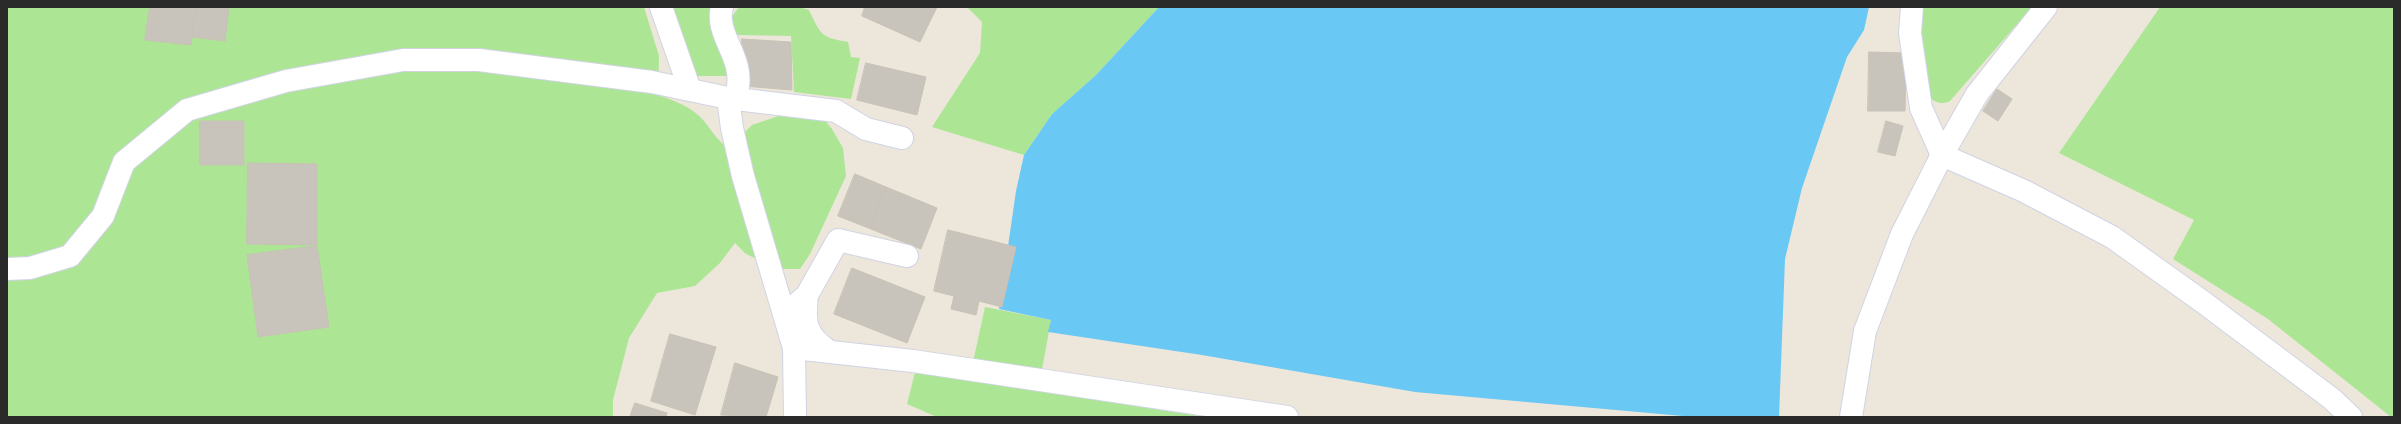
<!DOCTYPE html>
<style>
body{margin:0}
#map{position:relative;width:2401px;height:424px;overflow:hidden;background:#ede6db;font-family:"Nunito Sans",sans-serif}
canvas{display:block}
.frame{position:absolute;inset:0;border:8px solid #2a2a2a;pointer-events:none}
</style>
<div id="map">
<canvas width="2401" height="424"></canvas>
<div class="frame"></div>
</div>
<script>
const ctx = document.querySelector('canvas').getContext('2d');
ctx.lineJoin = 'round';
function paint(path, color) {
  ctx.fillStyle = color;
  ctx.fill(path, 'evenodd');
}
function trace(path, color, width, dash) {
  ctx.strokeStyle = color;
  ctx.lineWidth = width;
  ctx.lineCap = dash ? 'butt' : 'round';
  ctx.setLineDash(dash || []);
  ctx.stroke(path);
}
paint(new Path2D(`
 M7 7H644L659 56 658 95C675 101 691 106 704 121 713 132 717 141 729 148L752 125 799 109 816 110 832 129 843 148 846 176 810 254 800 269H779L746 254 735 243 720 263 695 286 657 293 629 338 613 400V417H7Z
 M673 7H710L720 48 735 76H696Z
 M739 7H799L809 10C821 35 820 37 848 42L851 57 860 58 851 99 794 92 791 36 738 35 731 28V18Z
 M967 7H1159L1096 75 1052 114 1024 155 932 127 980 53 982 22Z
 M1919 7H2032L1950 101C1937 107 1929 99 1925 87Z
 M2160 7H2394V417H2391L2268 319 2173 259 2194 220 2059 153Z
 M985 307 1051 320 1041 375 973 362Z
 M915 372 1206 417H937L907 404Z`), '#ace695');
paint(new Path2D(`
 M1159 7H1869L1864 30 1847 57 1802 188 1785 259 1779 417H1694L1415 392 1202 355 1048 332 1051 320 999 309 1016 191 1024 155 1052 114 1096 75Z`), '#69c8f4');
const building = new Path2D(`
 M150 7H196L191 45 145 40Z
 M196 7H229L225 41 192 37Z
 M865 7H937L920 42 862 16Z
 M742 39 791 42 792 90 743 86Z
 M1869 52 1906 53 1905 111H1868Z
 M866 63 926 77 917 115 857 100Z
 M1997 89 2012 99 1998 121 1983 111Z
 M200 121H244V165H200Z
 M1886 121 1903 126 1895 156 1878 152Z
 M248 163 317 164V245L247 244Z
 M855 174 886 187 871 229 838 216Z
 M886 187 937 208 921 249 871 229Z
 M948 230 1016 247 1002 307 979 301 976 315 951 309 954 296 934 291Z
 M317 246 329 327 258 337 247 255Z
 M852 268 925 297 907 343 834 314Z
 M670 334 716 347 695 415 651 401Z
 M735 363 778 377 766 417 721 415Z
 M635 403 667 413 666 417H630Z`);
paint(building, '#c8c3bb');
trace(building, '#c8c2b5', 1);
const minor = new Path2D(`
 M661 7 690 90
 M722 7C716 28 733 48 737 67 740 78 738 88 736 99L728 98 732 128 743 176 794 348 795 417
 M1912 7 1910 33 1921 108 1942 155 2024 191 2112 237 2203 302 2332 399 2351 417
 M7 269 30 268 70 256 103 216 124 162 187 110 286 81 403 60H479L652 82 728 98 836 111 866 129 902 138
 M807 295C804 323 805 335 830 352
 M785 314 807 295 838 240 907 256
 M794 348 913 361 1287 417
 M1851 417 1865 331 1902 234 1942 155 1977 94 2046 7`);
trace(minor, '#d0d3e4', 24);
trace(minor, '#fff', 22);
</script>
